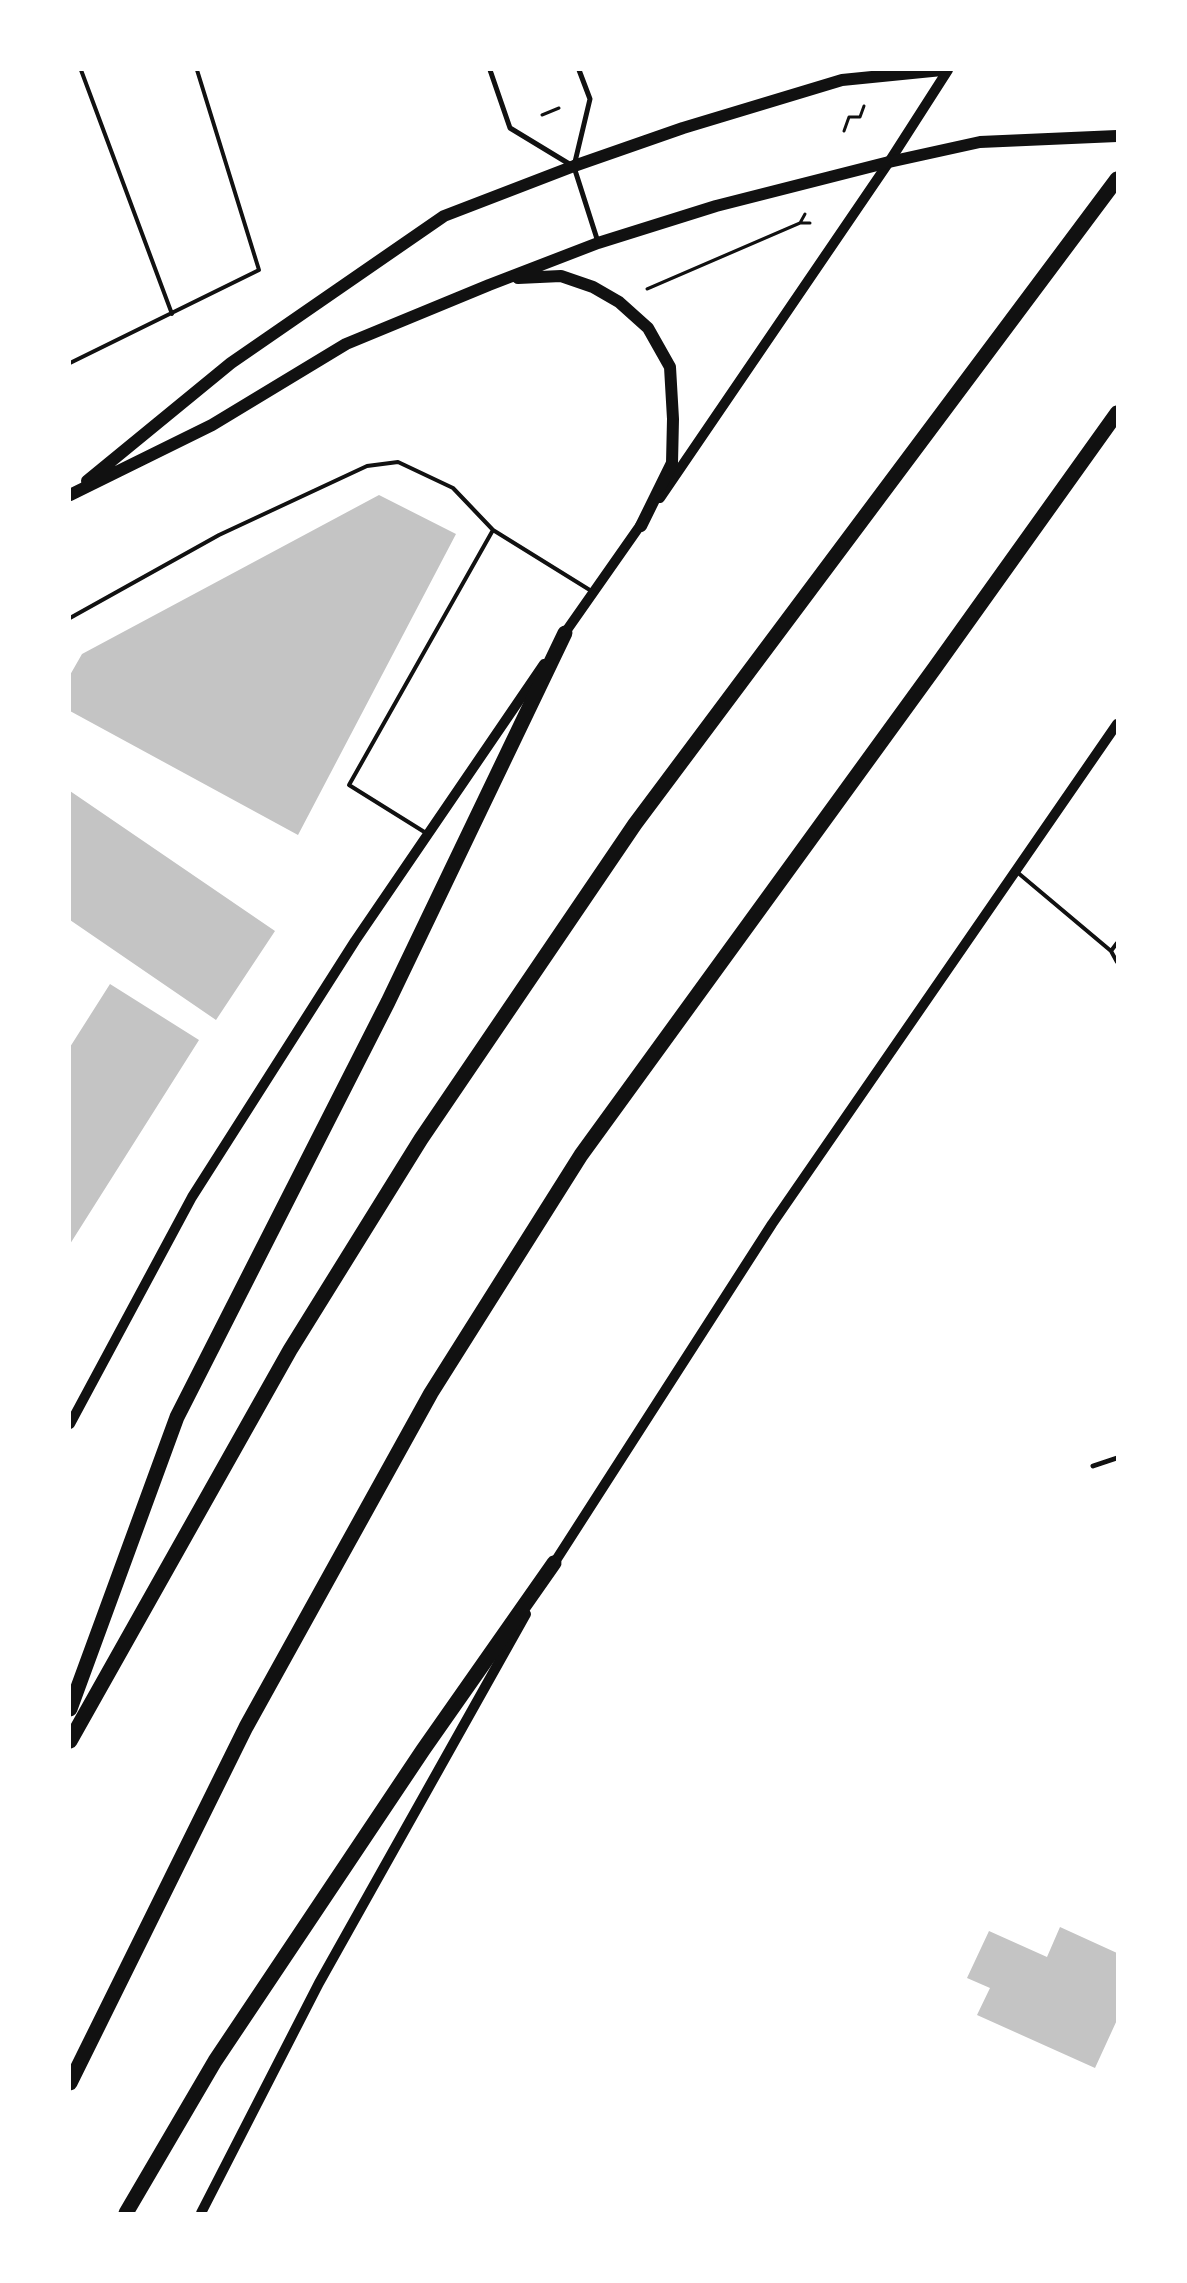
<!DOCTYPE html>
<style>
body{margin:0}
#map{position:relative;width:1187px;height:2283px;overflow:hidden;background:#fff;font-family:"Sofia Sans Condensed",sans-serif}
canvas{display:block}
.frame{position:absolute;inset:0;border:71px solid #fff;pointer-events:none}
</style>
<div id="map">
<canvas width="1187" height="2283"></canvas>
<div class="frame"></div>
</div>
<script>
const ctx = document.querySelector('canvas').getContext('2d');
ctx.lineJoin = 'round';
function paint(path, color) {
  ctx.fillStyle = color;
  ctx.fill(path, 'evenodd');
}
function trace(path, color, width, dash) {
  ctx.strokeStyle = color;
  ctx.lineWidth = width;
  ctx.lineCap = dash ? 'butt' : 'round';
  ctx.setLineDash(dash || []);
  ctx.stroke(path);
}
paint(new Path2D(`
 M379 495 456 534 298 835 70 711V675L82 654Z
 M70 791 275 931 216 1020 70 920Z
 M110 984 199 1040 70 1244V1047Z
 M1060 1927 1117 1953V2020L1095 2068 977 2015 990 1988 967 1978 989 1931 1047 1957Z`), '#c4c4c4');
trace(new Path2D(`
 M542 115 559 108
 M844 131 849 117H860L864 106
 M805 214 800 223H810
 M647 289 800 223`), '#111', 3);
trace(new Path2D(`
 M81 70 172 314
 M70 363 259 270 197 70
 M493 530 593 592
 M70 618 219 535 367 466 398 462 453 488 493 530 349 785 426 833
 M1017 872 1111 951 1117 943
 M1111 951 1117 962`), '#111', 4);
trace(new Path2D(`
 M490 70 510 128 571 165
 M574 166 590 99 579 70
 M574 167 598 242
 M1093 1466 1117 1458`), '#111', 5);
trace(new Path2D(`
 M660 498 889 162 948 70
 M562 637 644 520
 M70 1424 192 1197 355 941 544 664
 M551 1568 772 1224 1117 724
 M201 2213 319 1983 526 1614`), '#111', 10);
trace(new Path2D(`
 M518 278 561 276 593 287 619 302 648 328 670 367 673 419 672 463 641 526
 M87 481 231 363 444 216 574 166 683 128 842 80 942 70
 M70 495 212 425 346 344 489 285 598 243 716 206 889 162 980 142 1117 136`), '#111', 12);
trace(new Path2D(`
 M70 1709 177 1417 388 1002 565 633
 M70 1741 290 1350 421 1139 635 824 1117 179
 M70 2083 246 1727 431 1393 581 1155 934 669 1117 413
 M126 2213 215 2061 423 1750 554 1563`), '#111', 15);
</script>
